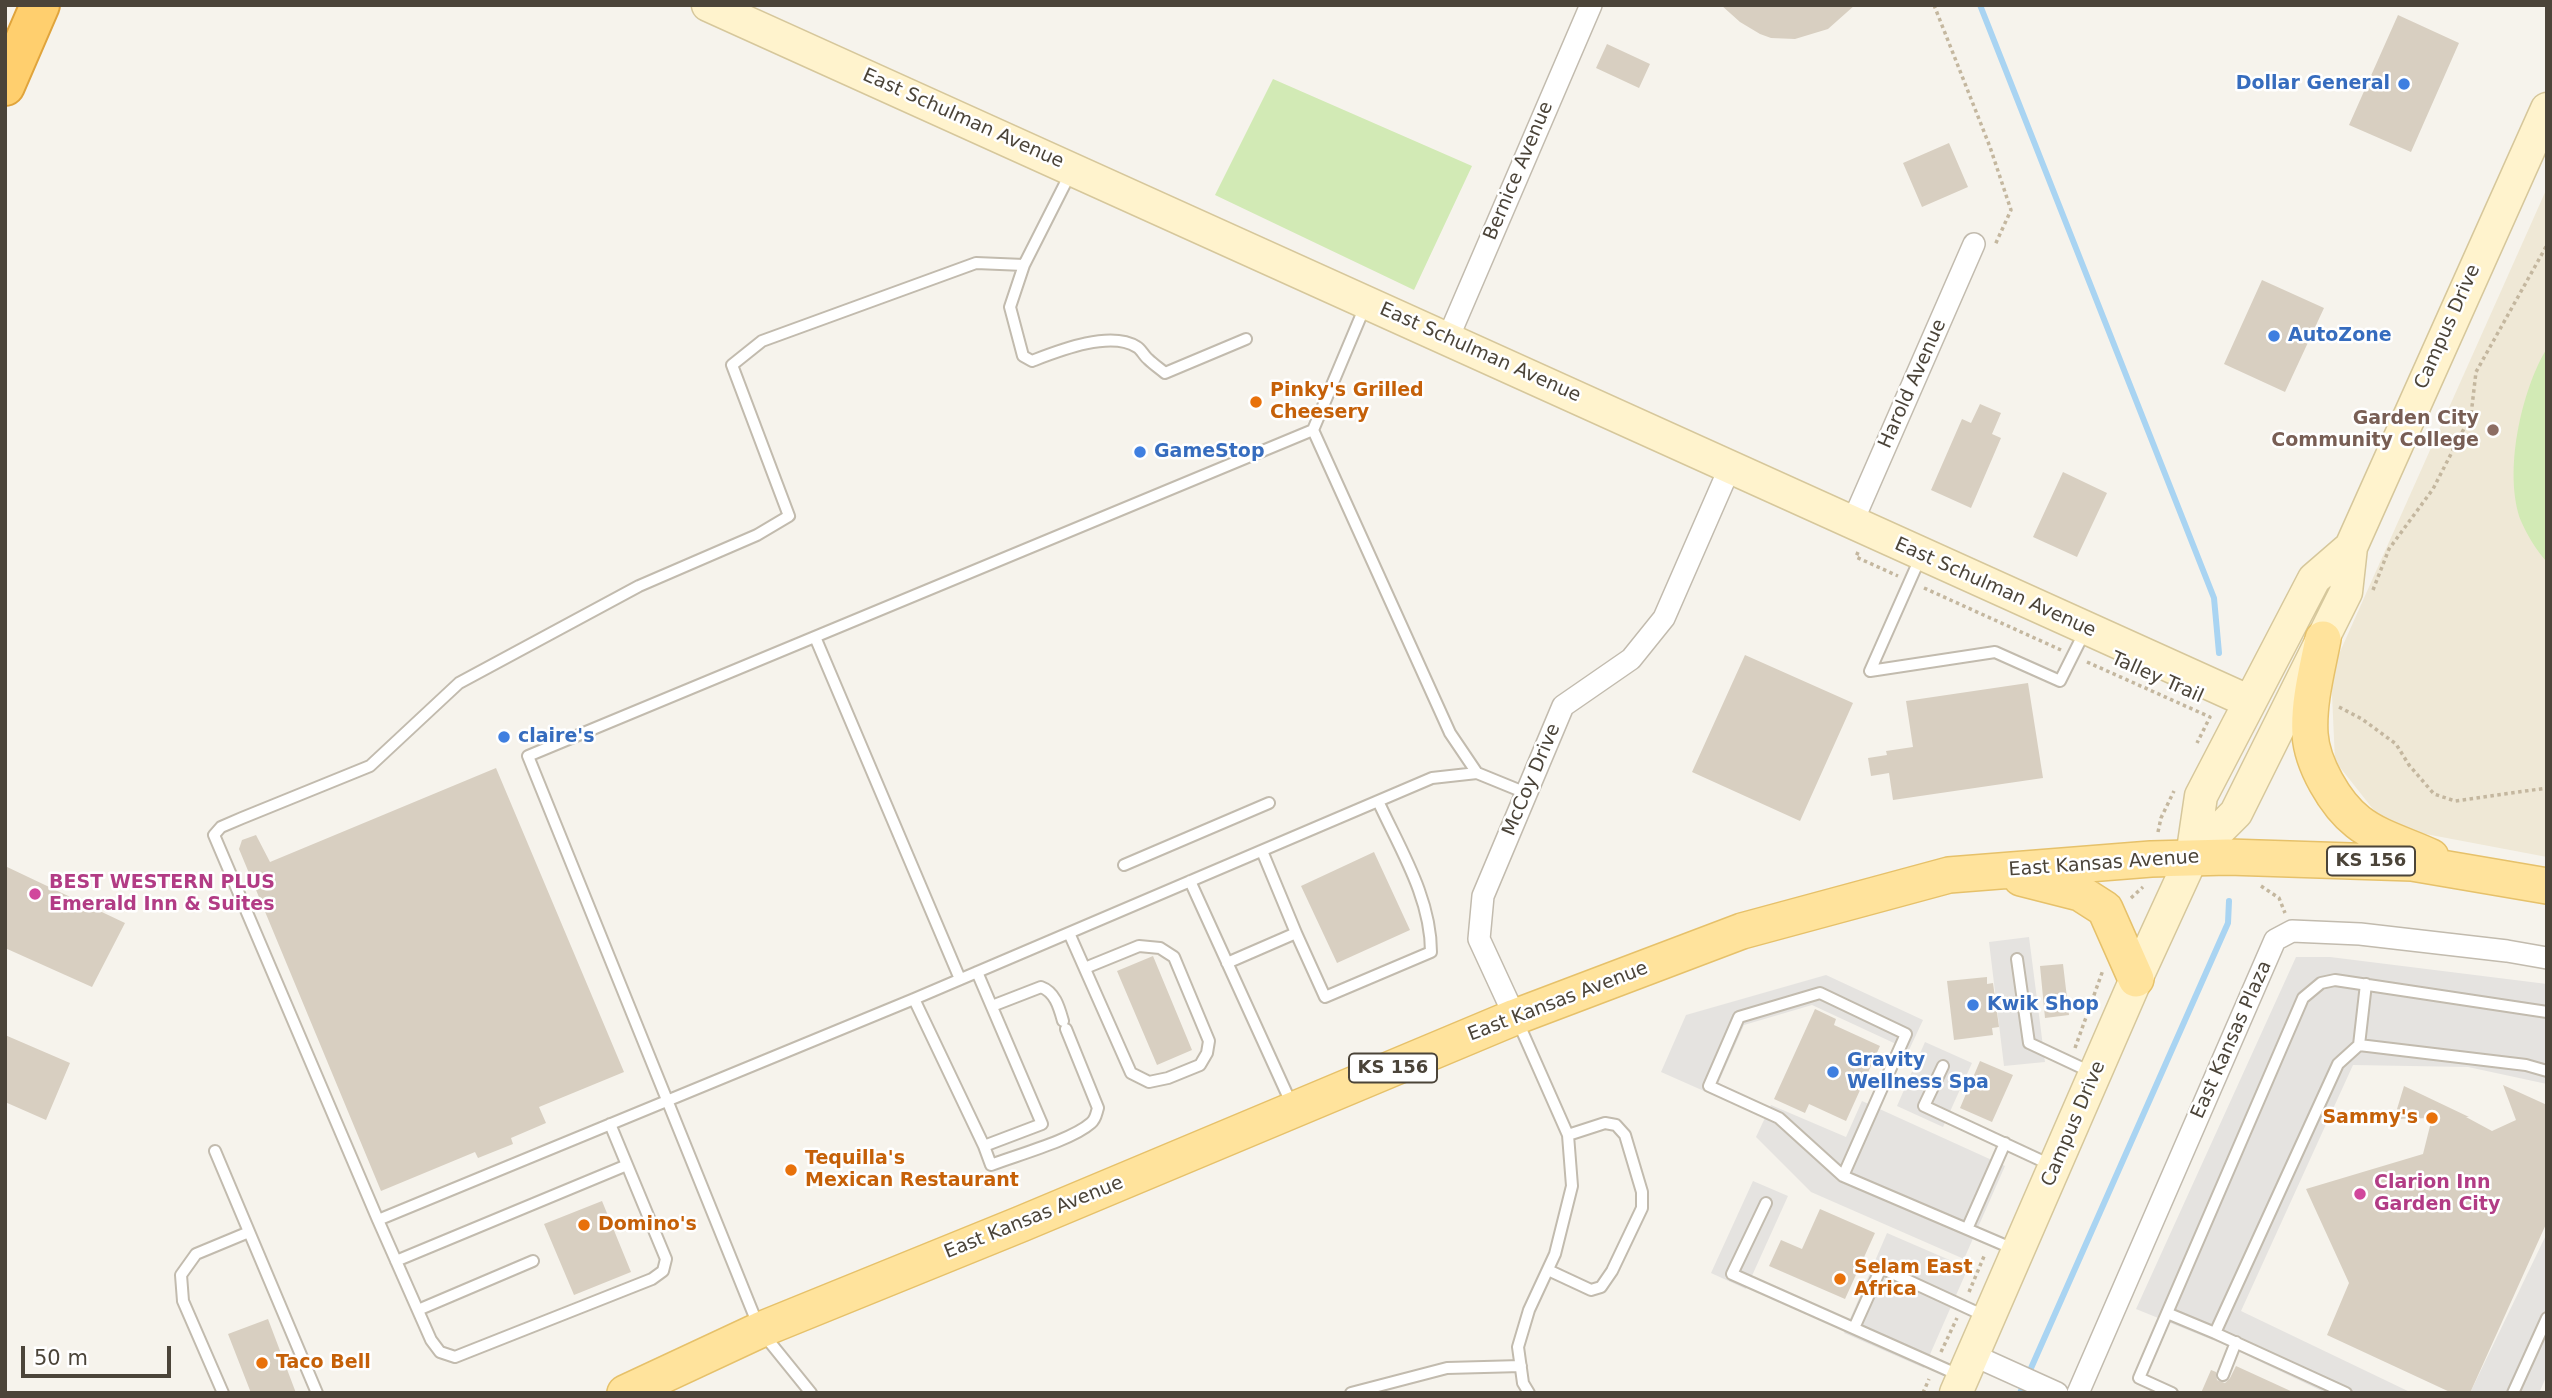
<!DOCTYPE html>
<style>
body{margin:0}
#map{position:relative;width:2552px;height:1398px;overflow:hidden;background:#f6f3ec;font-family:"DejaVu Sans",sans-serif}
canvas{display:block}
.frame{position:absolute;inset:0;border:7px solid #4b4439;pointer-events:none}
.scale{position:absolute;left:21px;top:1346px;width:150px;height:32px;box-sizing:border-box;border:4px solid #4b4439;border-top:0;padding-left:9px;font-size:21px;line-height:24px;white-space:nowrap;color:#4b4439;-webkit-text-stroke:5px #fff;paint-order:stroke}
</style>
<div id="map">
<canvas width="2552" height="1398"></canvas>
<div class="frame"></div>
<div class="scale">50 m</div>
</div>
<script>
const ctx = document.querySelector('canvas').getContext('2d');
ctx.lineJoin = 'round';
function paint(path, color) {
  ctx.fillStyle = color;
  ctx.fill(path, 'evenodd');
}
function trace(path, color, width, dash) {
  ctx.strokeStyle = color;
  ctx.lineWidth = width;
  ctx.lineCap = dash ? 'butt' : 'round';
  ctx.setLineDash(dash || []);
  ctx.stroke(path);
}
function drawText(font, color, halo, rows, align = 'center') {
  ctx.font = font + ' "DejaVu Sans",sans-serif';
  ctx.lineWidth = 5;
  ctx.setLineDash([]);
  ctx.textBaseline = 'middle';
  ctx.strokeStyle = halo;
  ctx.fillStyle = color;
  for (const [text, x, y, turn = 0] of rows) {
    ctx.save();
    ctx.translate(x, y);
    ctx.rotate((+turn || 0) * Math.PI / 180);
    ctx.textAlign = isNaN(turn) ? turn : align;
    if (halo) ctx.strokeText(text, 0, 0);
    ctx.fillText(text, 0, 0);
    ctx.restore();
  }
}
paint(new Path2D(`
 M2547 188V857L2415 832 2380 818 2335 761 2331 672Z`), '#efe8d6');
paint(new Path2D(`
 M1273 79 1472 166 1414 290 1215 195Z
 M2547 348V562C2537 551 2527 535 2521 521 2503 473 2521 391 2547 348Z`), '#d2eab5');
paint(new Path2D(`
 M2029 937 2045 1062 2004 1066 1989 942Z
 M2296 957H2330L2547 984V1084L2468 1067 2353 1065 2241 1311 2412 1393H2326L2225 1345 2136 1309Z
 M1826 975 1923 1020 1909 1050 1812 1005 1744 1025 1713 1095 1661 1072 1686 1015Z
 M1925 1042 1972 1063 1943 1127 1897 1106Z
 M1862 1101 2005 1166 1964 1259 1811 1192 1756 1137 1771 1105 1846 1137Z
 M1753 1181 1788 1196 1746 1289 1711 1273Z
 M1887 1233 1968 1268 1924 1368 1844 1333Z
 M2547 1233V1375L2539 1393H2470Z`), '#e5e3e0');
trace(new Path2D(`
 M1980 5 2214 598 2219 653
 M2020 1393 2228 923 2229 901`), '#a9d4f2', 6);
paint(new Path2D(`
 M1721 5H1855L1828 29 1795 39 1771 38 1760 34 1740 22Z
 M2398 15 2459 43 2411 152 2349 125Z
 M1607 44 1650 64 1639 88 1596 68Z
 M1949 143 1968 187 1922 207 1903 163Z
 M2262 280 2324 308 2285 392 2224 364Z
 M1980 404 2001 413 1992 434 2001 438 1971 508 1931 490 1962 419 1971 423Z
 M2063 472 2107 493 2077 557 2033 537Z
 M1745 655 1853 703 1800 821 1692 772Z
 M2028 683 2043 778 1893 800 1889 773 1871 776 1868 758 1887 755 1886 751 1913 747 1906 701Z
 M496 768 624 1072 539 1107 546 1123 511 1138 513 1144 478 1158 475 1152 381 1191 239 849 242 840 256 835 270 862Z
 M1374 852 1410 930 1337 963 1301 886Z
 M5 866 125 923 92 987 5 948Z
 M1153 956 1192 1050 1157 1065 1117 971Z
 M2063 964 2069 1015 2045 1018 2040 966Z
 M1987 977V984L1993 983 1999 1027 1992 1028 1993 1035 1954 1040 1947 981Z
 M1815 1009 1836 1019 1834 1025 1880 1046 1846 1121 1809 1104 1805 1113 1774 1099Z
 M5 1035 70 1063 46 1120 5 1102Z
 M1980 1061 2013 1075 1992 1122 1960 1108Z
 M2503 1085 2547 1105V1222L2470 1393H2452L2327 1335 2349 1283 2306 1189 2423 1154 2432 1118 2394 1119 2404 1086 2469 1117H2466L2492 1131 2516 1120Z
 M602 1201 631 1272 574 1295 544 1224Z
 M1820 1209 1875 1233 1845 1299 1769 1266 1781 1240 1802 1249Z
 M268 1319 296 1393H251L228 1334Z
 M2236 1366 2295 1393H2201L2211 1370 2216 1372 2217 1380 2225 1383 2230 1378Z`), '#d8cfc1');
const lane = new Path2D(`
 M1071 172 1024 265 976 263 762 341 732 365 789 516 757 535 639 586 459 683 370 766 242 818 221 827 214 835 378 1220 914 999 1432 778 1477 773
 M1024 265 1010 307 1023 356 1032 361C1058 351 1110 330 1137 347 1141 349 1144 356 1148 359 1153 364 1159 368 1165 373L1246 339
 M1313 430 1450 733 1477 773 1526 793
 M1921 556 1870 671 1995 652 2060 681 2085 631
 M815 637 960 979
 M1262 851 1296 933
 M1124 865 1269 803
 M1190 881 1292 1105
 M1069 933 1131 1073 1149 1082 1168 1078 1200 1065 1207 1053 1209 1041 1174 957 1160 948 1139 946 1085 968
 M2017 959 2029 1043 2093 1073
 M1227 963 1296 933 1325 997 1431 952C1431 898 1400 849 1378 801
 M914 999 984 1146 1042 1124 977 972
 M992 1006 1041 987C1055 992 1059 1007 1063 1021
 M1518 1022 1568 1135 1572 1186 1555 1254 1529 1310 1518 1347 1523 1383 1529 1393
 M2359 1045 2366 984
 M1943 1066 1924 1106 2053 1166
 M984 1146 991 1165C1017 1155 1072 1140 1091 1123 1096 1119 1096 1114 1098 1108L1066 1029
 M215 1151 317 1393
 M1843 1176 1906 1034 1820 993 1739 1017 1709 1086 1779 1118 1843 1176 2016 1250
 M1766 1203 1732 1274 1961 1376
 M378 1220 431 1340 440 1352 455 1357 652 1279 663 1271 666 1259 610 1124
 M1967 1229 2005 1143
 M396 1261 627 1165
 M1548 1270 1591 1290 1601 1287 1612 1271 1642 1208V1192L1625 1135 1616 1125 1605 1123 1568 1135
 M418 1310 533 1261
 M2167 1313 2139 1378 2172 1393
 M1854 1328 1881 1268 1987 1317
 M2215 1333 2167 1313 2303 998 2321 983 2335 980 2547 1012
 M2223 1375 2236 1342
 M223 1393 183 1301 181 1275 196 1254 249 1232
 M811 1393 760 1330 528 756 1313 430 1366 304
 M1351 1393 1447 1368 1521 1366
 M2346 1393 2215 1333 2338 1064 2359 1045 2526 1065 2547 1071
 M2513 1393 2547 1318`);
const street = new Path2D(`
 M1448 338 1591 5
 M1852 523 1974 244
 M1515 1017 1479 939 1483 896 1563 706 1631 659 1664 618 1730 467
 M1973 1355 2057 1393
 M2078 1393 2275 940 2292 931 2360 934 2507 951 2547 958`);
const secondary = new Path2D(`
 M708 5 2250 702
 M2192 857 2236 813 2346 592 2351 547 2547 109
 M1956 1393 2136 979 2192 857 2201 796 2314 579 2351 547`);
const primary = new Path2D(`
 M2323 639C2317 670 2308 703 2310 734 2312 764 2335 804 2358 822 2378 838 2408 846 2431 857
 M2021 878 2080 893 2105 909 2136 979
 M625 1393 760 1330 1021 1224 1515 1017 1742 931 1949 875 2151 859 2228 857 2412 863 2547 886`);
const highway = new Path2D(`
 M5 86 40 5`);
trace(lane, '#c2bbae', 14);
trace(street, '#c2bbae', 24);
trace(secondary, '#d6c79b', 35);
trace(primary, '#e6c16a', 38);
trace(highway, '#e0a43c', 42);
trace(new Path2D(`
 M1934 5 1990 147 2011 210 1995 245
 M1858 552 1856 557 1898 576
 M1924 588 2061 650
 M2373 590 2389 549 2433 489 2471 415 2476 372 2547 245
 M2087 662 2210 717 2197 743
 M2339 707 2362 719 2396 744 2409 765 2434 794 2455 801 2547 788
 M2158 832 2161 818 2174 791
 M2261 886 2279 898 2285 913
 M2131 898 2143 887
 M2075 1048 2103 970
 M1969 1292 1985 1254
 M1941 1352 1957 1318
 M1923 1393 1929 1379`), '#c4b79f', 3.5, [3.5, 3.5]);
trace(lane, '#fff', 10);
trace(street, '#fff', 21);
trace(secondary, '#fff3cd', 32);
trace(primary, '#ffe39c', 35);
trace(highway, '#ffcf6e', 38);
for (const [x, y, r, color] of [
 [2404,84,7,"#3f7fe0"],
 [2274,336,7,"#3f7fe0"],
 [1256,402,7,"#e8710a"],
 [2493,430,7,"#8d6e63"],
 [1140,452,7,"#3f7fe0"],
 [504,737,7,"#3f7fe0"],
 [35,894,7,"#d1479c"],
 [1973,1005,7,"#3f7fe0"],
 [1833,1072,7,"#3f7fe0"],
 [2432,1118,7,"#e8710a"],
 [791,1170,7,"#e8710a"],
 [2360,1194,7,"#d1479c"],
 [584,1225,7,"#e8710a"],
 [1840,1279,7,"#e8710a"],
 [262,1363,7,"#e8710a"]
]) {
  const dot = new Path2D();
  dot.arc(x, y, r, 0, 2 * Math.PI);
  ctx.fillStyle = color;
  ctx.fill(dot);
  trace(dot, '#fff', 2.5);
}
for (const [x, y, w] of [
 [2371,861,88],
 [1393,1068,88]
]) {
  const box = new Path2D();
  box.roundRect(x - w / 2, y - 14.5, w, 29, 5);
  ctx.fillStyle = '#fff';
  ctx.fill(box);
  trace(box, '#4b4439', 2);
}
drawText('bold 18px', '#4b4439', null, [
 ["KS 156",2371,861],
 ["KS 156",1393,1068]
]);
drawText('bold 19px', '#366cbe', '#fff', [
 ["Dollar General",2390,84,"right"],
 ["AutoZone",2288,336],
 ["GameStop",1154,452],
 ["claire's",518,737],
 ["Kwik Shop",1987,1005],
 ["Gravity",1847,1061],
 ["Wellness Spa",1847,1083]
], 'left');
drawText('19px', '#4b4439', '#fff', [
 ["East Schulman Avenue",963,119,24],
 ["Bernice Avenue",1519,171,-67],
 ["Campus Drive",2448,327,-66],
 ["East Schulman Avenue",1480,353,24],
 ["Harold Avenue",1913,384,-66],
 ["East Schulman Avenue",1995,588,24],
 ["Talley Trail",2157,678,24],
 ["McCoy Drive",1532,780,-67],
 ["East Kansas Avenue",2104,864,-4],
 ["East Kansas Avenue",1558,1002,-21],
 ["East Kansas Plaza",2232,1040,-66],
 ["Campus Drive",2074,1124,-67],
 ["East Kansas Avenue",1034,1218,-22]
]);
drawText('bold 19px', '#c56008', '#fff', [
 ["Pinky's Grilled",1270,391],
 ["Cheesery",1270,413],
 ["Sammy's",2418,1118,"right"],
 ["Tequilla's",805,1159],
 ["Mexican Restaurant",805,1181],
 ["Domino's",598,1225],
 ["Selam East",1854,1268],
 ["Africa",1854,1290],
 ["Taco Bell",276,1363]
], 'left');
drawText('bold 19px', '#785e54', '#fff', [
 ["Garden City",2479,419],
 ["Community College",2479,441]
], 'right');
drawText('bold 19px', '#b23c85', '#fff', [
 ["BEST WESTERN PLUS",49,883],
 ["Emerald Inn & Suites",49,905],
 ["Clarion Inn",2374,1183],
 ["Garden City",2374,1205]
], 'left');
</script>
